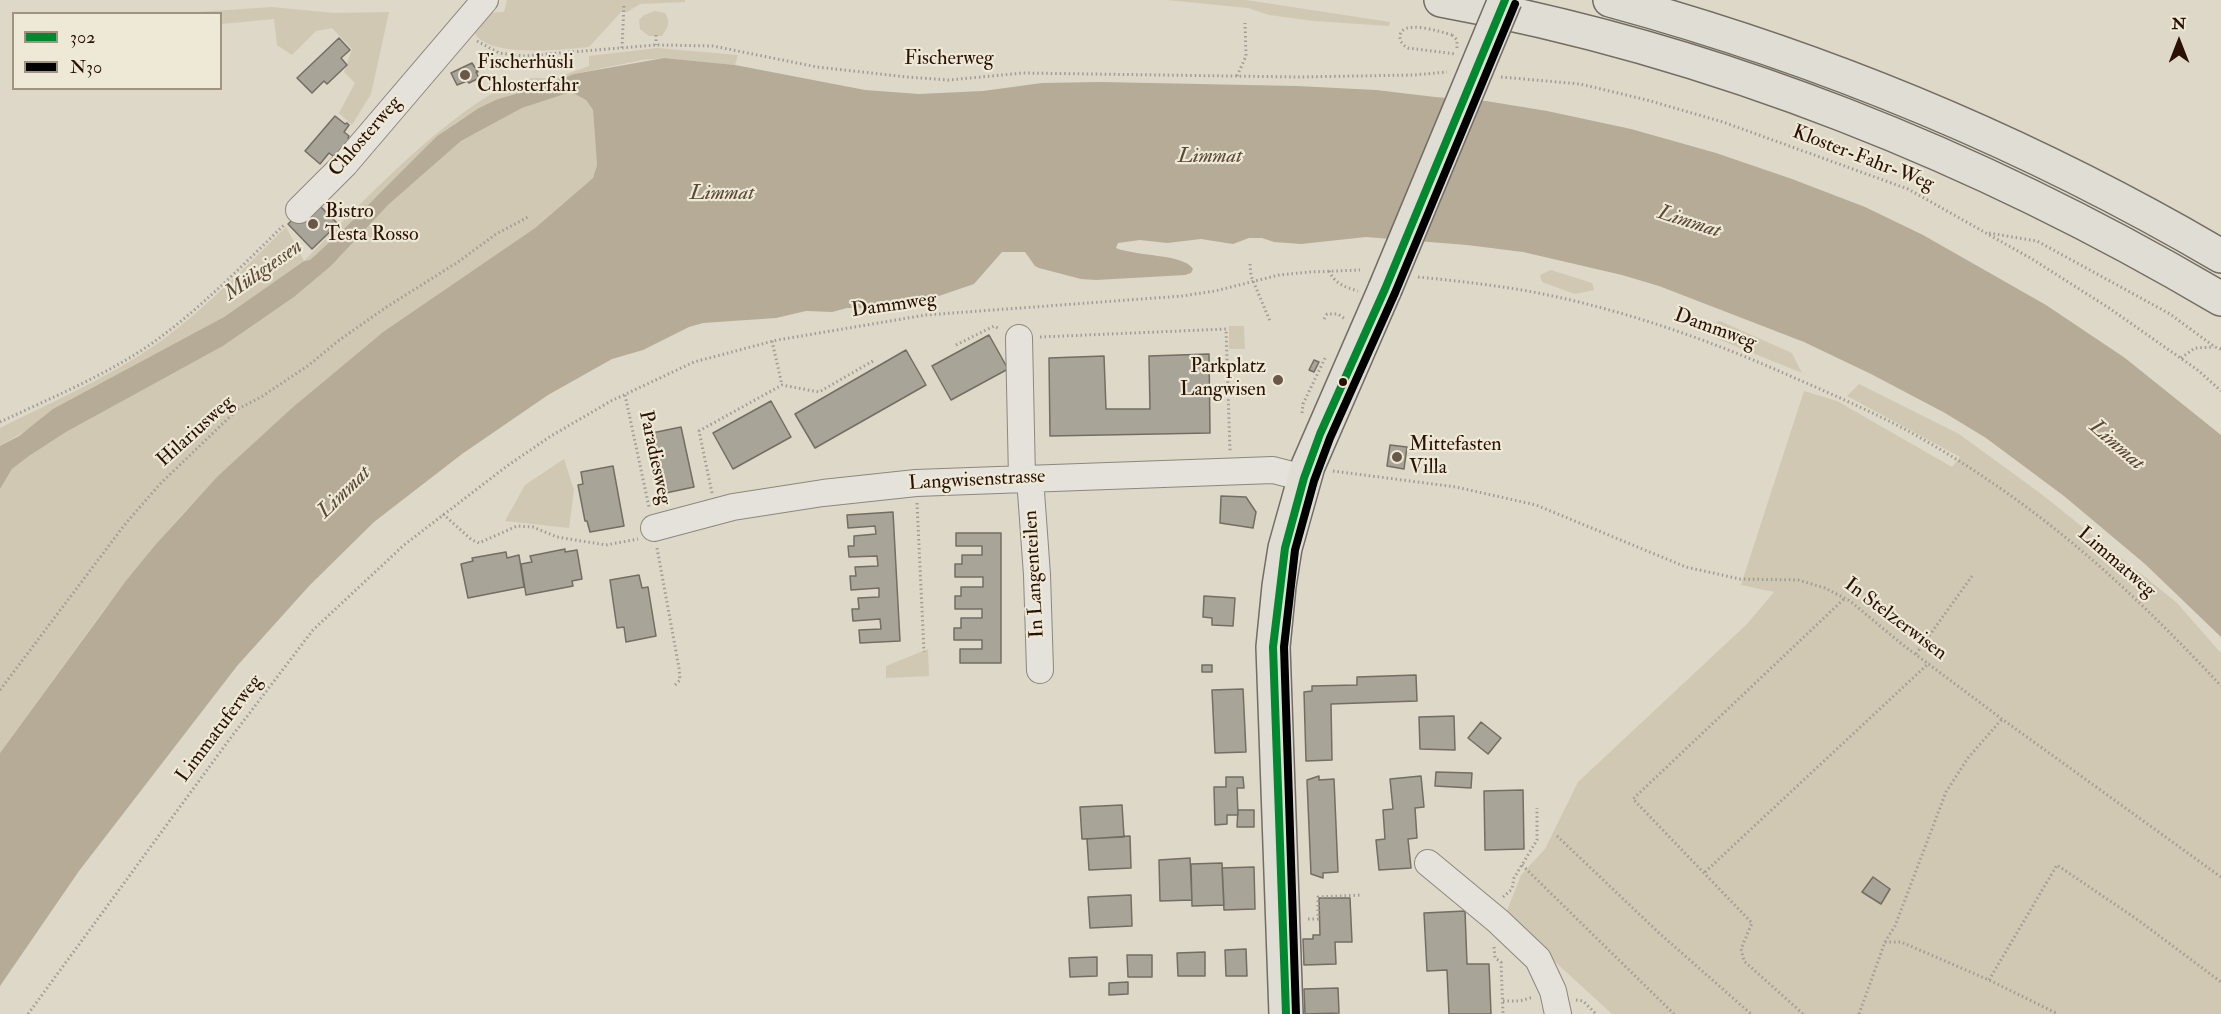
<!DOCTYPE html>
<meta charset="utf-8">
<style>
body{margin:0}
#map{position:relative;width:2221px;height:1014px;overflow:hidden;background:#ddd8c8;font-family:"IM FELL Double Pica",serif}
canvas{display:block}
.legend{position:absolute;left:12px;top:12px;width:210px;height:78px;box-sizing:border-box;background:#eee9d6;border:2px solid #a09382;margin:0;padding:8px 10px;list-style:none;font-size:18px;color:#2a1103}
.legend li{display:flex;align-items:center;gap:12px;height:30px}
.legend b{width:30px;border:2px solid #a09382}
.north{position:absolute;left:2149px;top:12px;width:60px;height:60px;-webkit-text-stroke:4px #eee9d6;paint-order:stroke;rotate:0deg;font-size:16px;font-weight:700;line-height:24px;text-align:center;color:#2a1103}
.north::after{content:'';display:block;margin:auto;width:21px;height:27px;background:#2a1103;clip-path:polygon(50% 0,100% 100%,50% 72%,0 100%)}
</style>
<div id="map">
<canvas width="2221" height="1014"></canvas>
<ul class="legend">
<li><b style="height:8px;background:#00892f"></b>302</li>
<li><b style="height:8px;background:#000"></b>N30</li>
</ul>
<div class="north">N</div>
</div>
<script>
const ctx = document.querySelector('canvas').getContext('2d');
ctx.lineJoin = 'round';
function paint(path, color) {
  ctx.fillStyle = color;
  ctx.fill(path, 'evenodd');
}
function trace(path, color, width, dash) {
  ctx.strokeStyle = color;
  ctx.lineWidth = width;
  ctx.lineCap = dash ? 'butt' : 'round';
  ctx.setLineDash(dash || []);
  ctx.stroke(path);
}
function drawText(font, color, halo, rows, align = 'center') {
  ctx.font = font + ' "IM FELL Double Pica",serif';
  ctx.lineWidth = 4.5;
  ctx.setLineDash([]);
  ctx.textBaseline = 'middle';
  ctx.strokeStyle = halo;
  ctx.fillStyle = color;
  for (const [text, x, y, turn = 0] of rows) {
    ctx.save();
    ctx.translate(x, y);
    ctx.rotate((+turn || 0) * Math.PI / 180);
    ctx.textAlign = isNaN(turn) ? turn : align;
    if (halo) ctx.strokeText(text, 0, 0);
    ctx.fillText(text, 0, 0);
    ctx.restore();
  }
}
paint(new Path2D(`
 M507 0H685V2L640 4 627 12H621L589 47C565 49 482 60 473 29L485 13 504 12Z
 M1167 0H1246L1390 22 1389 26 1314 21 1269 15 1248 8Z
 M272 7 333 13 389 12 371 94 352 125 339 113 355 83 344 72 352 49 332 28 316 31 292 55 277 45 274 19 221 24 220 14H168Z
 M655 11 665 13C671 23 668 27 662 36H649L640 29 639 20 644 15Z
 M657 48 738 55 735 65 664 58 642 60 574 74 526 91 498 99 460 120 437 136 346 227 310 260 304 261 224 317 131 368 0 446V428C56 400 114 375 165 338 208 306 247 265 286 227L304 261C344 222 494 56 550 80L589 66V56Z
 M571 92 586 100 593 110 597 165 593 178 535 228 383 332 293 407 187 509 156 544 103 611 0 753V489L12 469 29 456 66 432 223 346 294 297 331 266 388 205 461 141 522 108Z
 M1551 270 1592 283 1594 290 1575 294 1542 282 1540 275Z
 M1720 321 1792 353 1802 373 1718 339 1706 327Z
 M1229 326H1244L1245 349H1229Z
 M1859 384 1959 434 2040 493 2176 602 2221 653V1014H1612L1505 916 1521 875 1545 849 1578 782 1747 624 1774 592 1741 585 1804 391 1837 401 1952 467 1960 457 1847 396Z
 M564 459 574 490 569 528 505 521 525 485Z
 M928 649 929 676 886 678V666Z`), '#d0c8b2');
paint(new Path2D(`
 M664 58 735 65 865 90 919 94 983 91 1042 83 1101 82 1297 86 1376 90 1435 97 1486 101 1547 111 1631 129 1716 153 1792 179 1865 207 1923 235 2046 305 2125 358 2221 435V637L2145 564 2064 496 1986 438 1945 413 1871 374 1804 342 1659 286 1622 275 1523 252 1467 245 1366 237 1301 244 1274 242 1262 238H1249L1233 244 1201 239 1167 243 1140 240 1118 243 1116 248C1133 256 1185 254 1193 269L1191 273 1185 275 1096 280 1081 279 1039 268 1035 266 1025 252H1002L974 284 936 297 886 305H875L865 308H847L832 312 806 311 776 318 703 323 689 327 643 350 612 359 548 395 462 454 374 522 309 586 237 666 79 871 0 986V753L125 582 156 544 218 476 293 407 383 332 535 228 593 178 597 165 593 110 586 100 571 92 522 108 461 141 388 205 331 266 294 297 223 346 66 432 29 456 12 469 0 489V446L19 436 53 409 224 317 304 261 310 260 346 227 437 136 479 108 498 99 526 91 574 74Z`), '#b6ab96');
const building = new Path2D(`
 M339 38 350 50 341 58 347 65 327 84 324 81 312 93 297 78Z
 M472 63 478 72H476L479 78 469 83 467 81 457 85 451 73Z
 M335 116 345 124 347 123 349 125 344 132 349 136 348 138 357 146 342 163 329 153 320 164 305 151Z
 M314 200 338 224 312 249 288 224Z
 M989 335 1008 369 951 400 932 366Z
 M906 350 926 385 815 448 795 414Z
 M1209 354 1210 433 1050 436 1049 358 1104 356 1106 409H1150L1149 356Z
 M1314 360 1319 362 1314 372 1309 370Z
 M771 401 791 437 733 469 713 433Z
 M681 427 694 487 661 494 658 480 655 481 647 445 654 444 652 433Z
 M1390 445 1407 447 1404 469 1387 466Z
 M613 466 624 526 590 532 587 521H585L578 485 583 484 581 472Z
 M1221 496 1246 497 1256 512 1253 528 1220 523Z
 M893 512 900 641 860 643 859 630 881 629 880 619 853 621 852 609H859L858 598 879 597V588L851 590 850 576H856L855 567 878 566 877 556 849 557 848 546H854V536L876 534 875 526 848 528 847 515Z
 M956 533H1001V663H960V649H982V640H954V628H961V618H982V609H955V596H961V587H983V577H955V564H962V555H982V546H956Z
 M565 549V552L577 550 582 579 572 581 573 586 526 595 521 564 532 562 530 556Z
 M506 552 507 558 519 555 524 587 468 598 461 564 473 561 472 558Z
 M639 575 642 588 648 587 656 636 626 642 624 627 617 628 610 580Z
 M1204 596 1235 598 1233 626 1212 625V618L1203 617Z
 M1202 665H1212V672H1202Z
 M1416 675 1417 701 1331 704 1332 760 1306 761 1304 692 1312 691V686L1357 685V677Z
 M1243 689 1246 752 1215 753 1212 690Z
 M1454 716 1455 750 1420 749 1419 717Z
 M1481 722 1501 738 1488 754 1468 738Z
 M1436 772 1472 773 1471 788 1435 786Z
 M1319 776V780L1334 779 1338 872 1323 873V878L1311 874 1307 780Z
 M1421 776 1424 807 1415 808 1417 838 1408 839 1411 868 1379 870 1376 840 1385 839 1383 810 1393 809 1390 779Z
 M1226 777H1243L1244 788H1237L1238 815H1227V824L1215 825 1214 787H1226Z
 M1523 790 1524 849 1485 850 1484 791Z
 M1122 805 1124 837 1082 839 1080 807Z
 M1238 810H1254V827H1237Z
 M1130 836 1131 868 1089 870 1087 839Z
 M1190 858 1192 900 1160 901 1159 860Z
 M1222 863 1224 905 1192 906 1191 864Z
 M1254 867 1255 909 1224 910 1222 868Z
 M1873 877 1890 889 1881 904 1862 892Z
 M1131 895 1132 926 1090 928 1088 897Z
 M1319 898H1350L1352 942H1335L1336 964 1304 965 1303 939H1313V935H1320Z
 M1465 911 1467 964H1489L1491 1014H1449L1447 970 1427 971 1424 913Z
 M1246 949 1247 976H1226L1225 950Z
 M1205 952V976H1178L1177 953Z
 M1127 955H1152V977H1128Z
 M1097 957V976L1070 977 1069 958Z
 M1128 982V994L1109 995V983Z
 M1338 988 1339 1013 1305 1014 1304 989Z`);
paint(building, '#a9a498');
trace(building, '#736d63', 1.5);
const minor = new Path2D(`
 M299 210 345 164 485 0
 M1019 338 1022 478
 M1030 478 1037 575 1040 670
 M654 528 733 507 823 493 916 483 1273 470 1304 478
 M1428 863 1498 921 1538 959 1553 991 1558 1014`);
const major = new Path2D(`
 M1286 1014 1273 647 1279 586 1285 548 1308 466 1385 289`);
const highway = new Path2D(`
 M1441 0C1716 50 1981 157 2221 299
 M1610 0C1823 58 2030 144 2221 256`);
trace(minor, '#8d877d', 28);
trace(major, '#736d63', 36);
trace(highway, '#736d63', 36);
trace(new Path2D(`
 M656 35V45
 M1452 35 1457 40V48
 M477 41 499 53 524 56 656 45 713 46 817 67 907 77 949 80 1023 73 1298 77 1414 75 1447 72
 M622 48 624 4
 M1237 76 1246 56 1245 23
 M1501 77 1580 84 1647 100 1723 122 1908 189 2032 259 2109 308 2199 371 2221 391
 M1989 233 2037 241 2170 314 2215 347 2221 349
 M1250 264 1251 276 1270 321
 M1329 271C1335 284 1345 287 1358 291
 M1418 277C1457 281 1495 285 1533 292 1621 309 1707 339 1788 375 1829 393 1871 411 1910 432 1979 470 2047 519 2106 572 2146 608 2184 646 2221 686
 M1324 319 1327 314H1338L1345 319
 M1040 337 1226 329 1230 451
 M772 341 782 385
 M956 345 994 326 1000 329
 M2181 358 2195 348 2214 347
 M625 395 649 507
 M1302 413 1303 404 1326 356
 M0 422C53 397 116 371 162 336 206 303 245 263 284 225
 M1333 471 1456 487 1536 505 1686 567 1740 579 1798 580 1825 588 1850 601 1903 645 2002 719 2221 877
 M712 493 699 431 782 385 819 392 873 361
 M917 503 924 652
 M443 514 472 540 479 543 517 526 533 527 557 537 606 545 638 539
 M657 548 679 668 680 680 674 686
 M1916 654 1972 576
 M0 690 126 523 160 484 238 409 261 397 309 365 338 341 385 308 458 262 496 234 528 217
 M1557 836 1658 932 1751 1014
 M1522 865 1674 1014
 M1705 872 1929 663
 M1503 897 1512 889 1514 878 1537 840V808
 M1308 919H1318V897L1362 895
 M1885 942H1901L1989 980 2058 1014
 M1494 947 1495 958 1501 962 1503 1014
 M1989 980 2057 865 2138 920 2221 982
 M1576 1000 1583 1001 1596 1014
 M1503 1001H1520L1533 997
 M28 1014 229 740 313 630 404 545 507 466 551 436 611 401 694 362 777 340 926 315 1182 296 1215 291 1279 275 1310 272 1360 270
 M1803 1014 1744 961 1741 949 1752 923 1633 799 1845 598
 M1859 1014 1885 942 1895 926 1946 792 1968 758 2002 719`), '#a19c95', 3, [1.5, 3]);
trace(minor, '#e5e2db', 26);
trace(major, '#e0ddd4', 33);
trace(highway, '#e0ddd4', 33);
const majorBridge = new Path2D(`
 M1385 289 1505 0`);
trace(majorBridge, '#736d63', 36, []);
trace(new Path2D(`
 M1452 35C1441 32 1400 18 1400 37 1400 42 1404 46 1408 48L1456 54`), '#a19c95', 3, [1.5, 3]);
trace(majorBridge, '#e0ddd4', 33);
trace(new Path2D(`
 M1286 1014 1273 647 1285 548 1304 478 1320 434 1385 289 1505 0`), '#00892f', 8);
trace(new Path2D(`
 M1296 1014 1284 647 1295 550 1314 481 1330 438 1395 293 1515 4`), '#000', 8);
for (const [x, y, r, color] of [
 [465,75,6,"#695748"],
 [313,224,6,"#695748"],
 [1278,380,6,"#695748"],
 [1343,382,5,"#2a1103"],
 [1397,457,6,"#695748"]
]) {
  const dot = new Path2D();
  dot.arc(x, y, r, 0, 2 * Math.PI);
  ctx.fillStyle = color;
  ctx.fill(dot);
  trace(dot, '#eee9d6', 2);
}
drawText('20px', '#2a1103', '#eee9d6', [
 ["Fischerweg",949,60],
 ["Chlosterweg",366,137,-49],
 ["Kloster-Fahr-Weg",1863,159,21],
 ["Dammweg",894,306,-8],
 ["Dammweg",1715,330,20],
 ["Hilariusweg",196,432,-42],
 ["Paradiesweg",654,458,78],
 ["Langwisenstrasse",977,481,-3],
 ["Limmatweg",2116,563,41],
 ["In Langenteilen",1035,574,-93],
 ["In Stelzerwisen",1895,620,37],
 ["Limmatuferweg",220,729,-53]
]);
drawText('20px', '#2a1103', '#eee9d6', [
 ["Fischerhüsli",477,64],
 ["Chlosterfahr",477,87],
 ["Bistro",325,213],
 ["Testa Rosso",325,236],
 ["Parkplatz",1266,368,"right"],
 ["Langwisen",1266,391,"right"],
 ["Mittefasten",1409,446],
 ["Villa",1409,469]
], 'left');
drawText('italic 21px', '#5b4735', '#eee9d6', [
 ["Limmat",1210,157],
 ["Limmat",722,194],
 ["Limmat",1689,223,18],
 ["Müligiessen",264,271,-35],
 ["Limmat",2116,446,41],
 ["Limmat",345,493,-44]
]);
</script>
